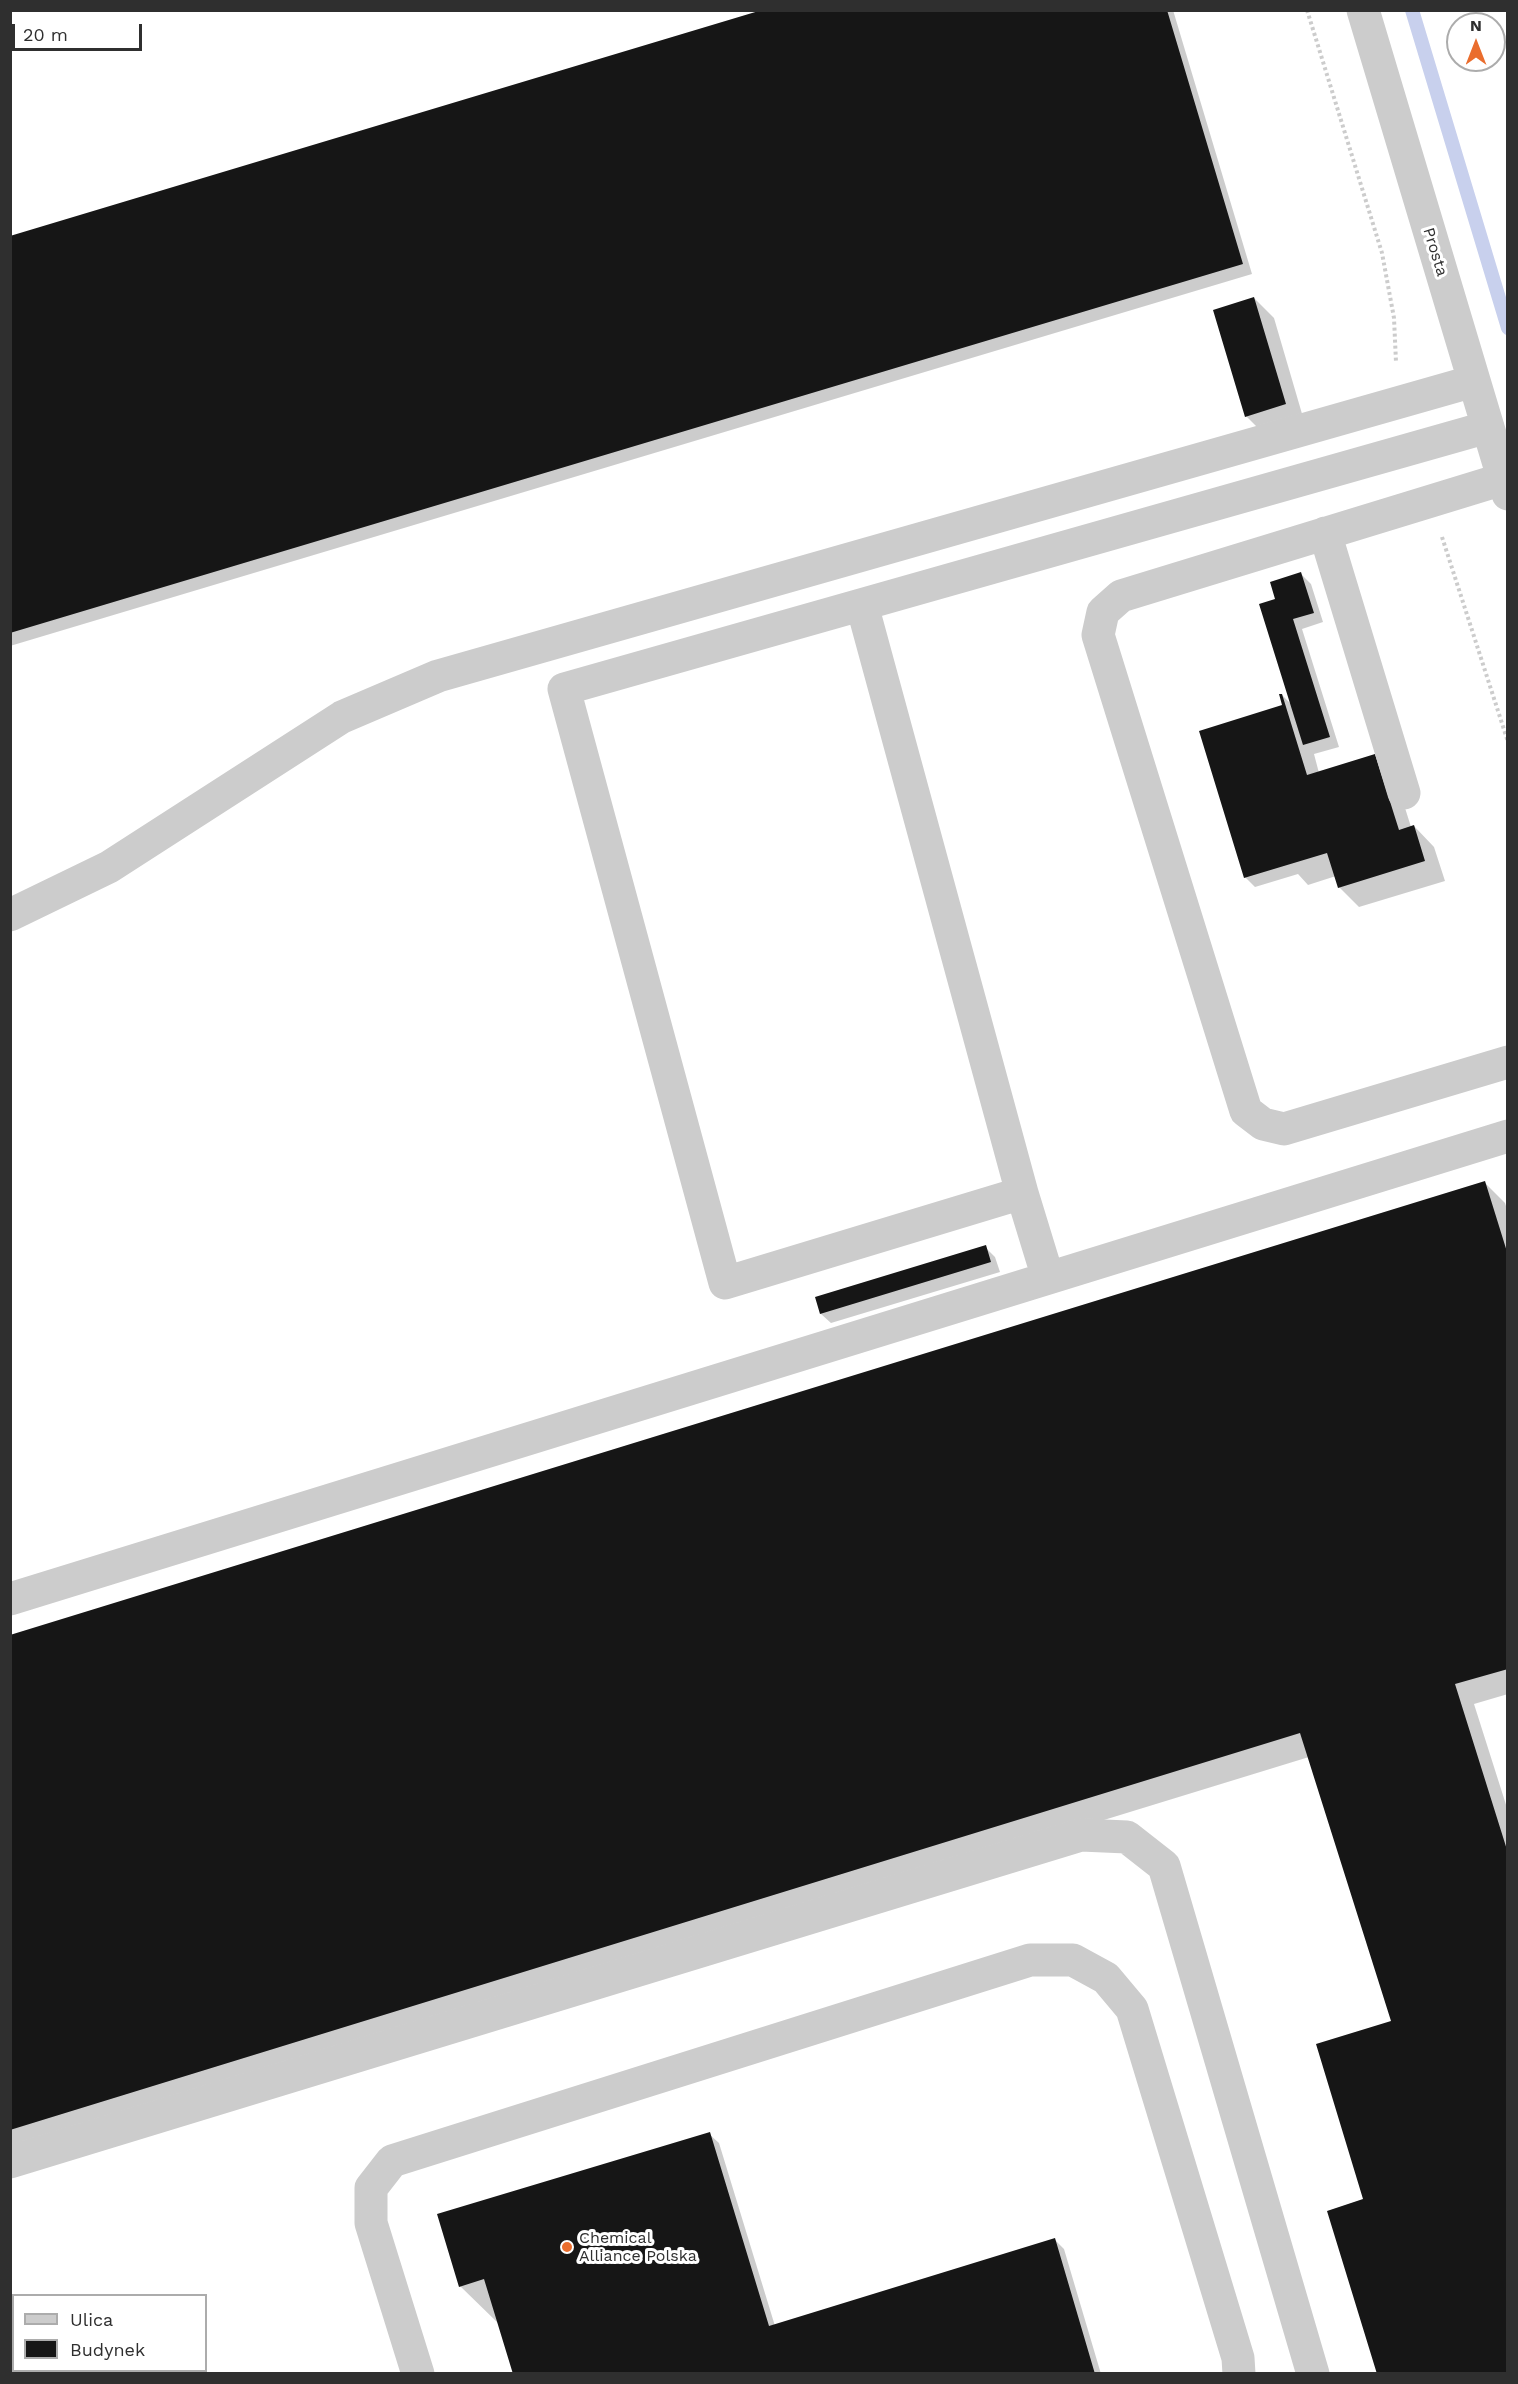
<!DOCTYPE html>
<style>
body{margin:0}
#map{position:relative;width:1518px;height:2384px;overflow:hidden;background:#fff;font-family:"Work Sans",sans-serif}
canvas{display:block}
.frame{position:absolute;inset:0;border:12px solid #2f2f2f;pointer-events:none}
.legend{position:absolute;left:12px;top:2294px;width:195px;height:78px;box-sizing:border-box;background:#fff;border:2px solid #acacac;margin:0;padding:8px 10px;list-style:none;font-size:18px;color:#2f2f2f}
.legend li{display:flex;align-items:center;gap:12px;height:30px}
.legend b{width:30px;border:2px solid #acacac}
.north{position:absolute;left:1446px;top:12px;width:60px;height:60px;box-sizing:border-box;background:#fff;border:2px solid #acacac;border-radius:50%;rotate:0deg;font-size:16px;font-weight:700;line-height:24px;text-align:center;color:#2f2f2f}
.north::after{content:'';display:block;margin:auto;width:21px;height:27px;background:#ea6d2d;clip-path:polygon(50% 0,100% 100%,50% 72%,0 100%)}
.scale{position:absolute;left:12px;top:24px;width:130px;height:27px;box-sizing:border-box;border:3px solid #2f2f2f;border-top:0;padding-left:8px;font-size:18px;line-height:21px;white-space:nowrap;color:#2f2f2f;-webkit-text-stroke:4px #fff;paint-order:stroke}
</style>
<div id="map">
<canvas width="1518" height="2384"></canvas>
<div class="frame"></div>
<ul class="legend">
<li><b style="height:8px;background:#ccc"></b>Ulica</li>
<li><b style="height:16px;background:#161616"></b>Budynek</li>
</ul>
<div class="north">N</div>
<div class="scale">20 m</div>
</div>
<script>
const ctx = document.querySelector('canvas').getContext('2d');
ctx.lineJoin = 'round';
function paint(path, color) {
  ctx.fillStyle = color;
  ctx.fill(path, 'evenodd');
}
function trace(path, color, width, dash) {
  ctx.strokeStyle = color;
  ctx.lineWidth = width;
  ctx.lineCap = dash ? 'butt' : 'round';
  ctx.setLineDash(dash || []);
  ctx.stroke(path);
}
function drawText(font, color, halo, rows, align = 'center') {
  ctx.font = font + ' "Work Sans",sans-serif';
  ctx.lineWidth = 6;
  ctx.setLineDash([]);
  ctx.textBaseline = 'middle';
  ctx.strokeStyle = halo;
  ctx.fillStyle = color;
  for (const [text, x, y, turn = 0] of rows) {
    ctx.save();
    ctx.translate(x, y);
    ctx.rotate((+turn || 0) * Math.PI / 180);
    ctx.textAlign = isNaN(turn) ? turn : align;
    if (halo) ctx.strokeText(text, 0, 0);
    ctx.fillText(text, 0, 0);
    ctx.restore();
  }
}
paint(new Path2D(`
 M769 10H1173L1252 274 10 646V238Z
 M1254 298 1274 318 1305 424 1266 436 1246 416Z
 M1301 574 1311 584 1323 622 1302 629 1339 747 1314 754 1319 773 1395 776 1411 827 1414 826 1434 847 1445 881 1359 907 1339 887 1336 876 1308 885 1298 874 1255 887 1245 877 1283 706 1282 695 1293 706 1277 600Z
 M1485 1183 1505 1203 1508 1212V1694L1474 1704 1508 1811V2374L1365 2200 1394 2022 1309 1757 10 2156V1636Z
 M985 1247 995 1257 1000 1272 831 1323 821 1314 816 1298Z
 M709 2134 719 2143 775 2326 1054 2239 1064 2249 1101 2374H515L499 2324 460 2286Z`), '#0003');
trace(new Path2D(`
 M1412 10 1508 328`), '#c8d0ed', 14);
paint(new Path2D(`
 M762 10H1167L1243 264 10 633V236Z
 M1254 297 1286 404 1245 417 1213 310Z
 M1301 572 1314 613 1293 619 1330 737 1303 745 1259 604 1275 599 1270 582Z
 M1279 694H1282L1307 775 1375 754 1399 830 1414 825 1425 861 1338 888 1327 853 1244 878 1199 731 1282 705Z
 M1485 1181 1508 1255V1669L1455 1684 1508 1853V2374H1377L1327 2211 1363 2199 1316 2044 1391 2021 1300 1733 10 2130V1635Z
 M986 1245 991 1262 820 1314 815 1297Z
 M710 2132 769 2326 1055 2238 1095 2374H513L484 2279 459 2287 437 2214Z`), '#161616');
trace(new Path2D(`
 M1307 10 1382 253 1394 318 1396 362
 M1442 537 1508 742`), '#ccc', 4, [3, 3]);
trace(new Path2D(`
 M1363 10 1508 494
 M1503 479 1121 596 1103 612 1098 635 1246 1111 1263 1124 1284 1129 1508 1062
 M1325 533 1404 793
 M862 605 1022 1193 725 1283 564 689 1488 427
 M10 915 109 867 342 717 438 676 1474 381
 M1022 1193 1048 1278
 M10 1599 1508 1136
 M10 2162 1081 1835 1127 1837 1164 1866 1313 2374
 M418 2374 371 2223V2188L392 2161 1030 1960H1073L1106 1978 1132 2009 1238 2358 1239 2374`), '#ccc', 33);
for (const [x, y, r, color] of [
 [567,2247,6,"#ea6d2d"]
]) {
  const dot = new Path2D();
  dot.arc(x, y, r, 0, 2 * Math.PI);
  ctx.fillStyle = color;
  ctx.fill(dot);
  trace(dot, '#fff', 2);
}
drawText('16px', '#2f2f2f', '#fff', [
 ["Prosta",1435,252,73]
]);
drawText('16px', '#2f2f2f', '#fff', [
 ["Chemical",579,2238],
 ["Alliance Polska",579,2256]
], 'left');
</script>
